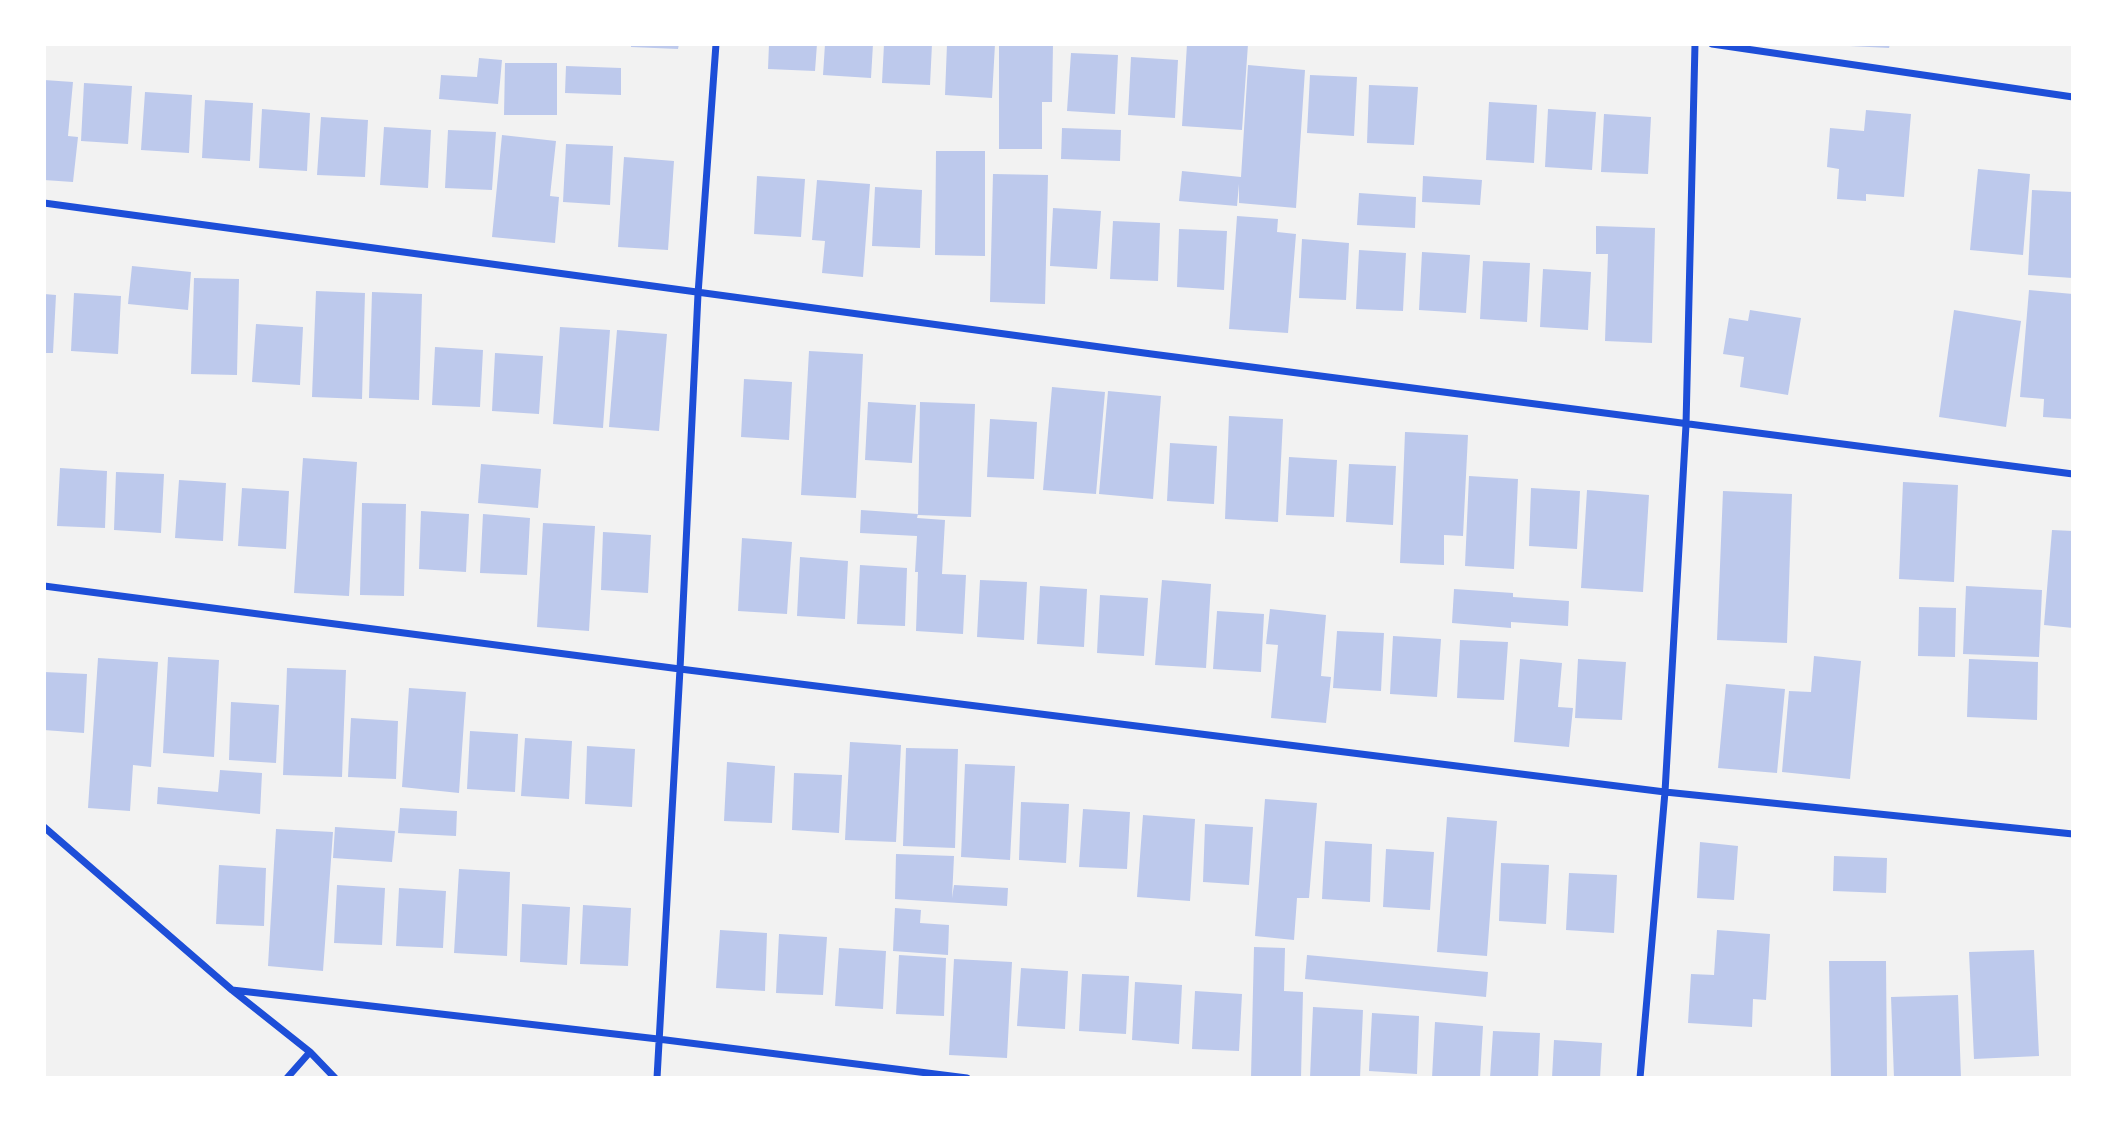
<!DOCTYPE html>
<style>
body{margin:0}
#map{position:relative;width:2117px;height:1122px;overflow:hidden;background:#f2f2f2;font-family:"IBM Plex Sans",sans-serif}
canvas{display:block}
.frame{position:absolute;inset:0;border:46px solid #fff;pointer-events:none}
</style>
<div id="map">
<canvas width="2117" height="1122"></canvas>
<div class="frame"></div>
</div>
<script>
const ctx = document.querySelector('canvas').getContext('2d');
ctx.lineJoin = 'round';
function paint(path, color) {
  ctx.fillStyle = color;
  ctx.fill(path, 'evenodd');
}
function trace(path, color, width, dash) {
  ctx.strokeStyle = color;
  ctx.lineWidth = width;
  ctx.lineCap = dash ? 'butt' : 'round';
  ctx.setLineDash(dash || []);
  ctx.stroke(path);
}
paint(new Path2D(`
 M631 44H679L678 49 631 47Z
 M769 44H817L815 71 768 69Z
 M825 44H873L871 78 823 75Z
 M884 44H932L930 85 882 83Z
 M947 44H995L992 98 945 95Z
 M999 44H1053L1052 102H1042V149H999Z
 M1187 44H1248L1242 130 1182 126Z
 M1850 44H1890L1889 48 1850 46Z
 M1071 53 1118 55 1115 114 1067 111Z
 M1131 57 1178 60 1175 118 1128 115Z
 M479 58 502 60 498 104 439 99 441 75 477 77Z
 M505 63H557V115H504Z
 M1248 65 1305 70 1296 208 1239 203V184L1237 206 1179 201 1182 171 1241 177Z
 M566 66 621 68V95L565 93Z
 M1310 75 1357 77 1354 136 1307 133Z
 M44 80 73 82 68 136 78 137 73 182 44 180Z
 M84 83 132 86 128 144 81 141Z
 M1369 85 1418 87 1414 145 1367 143Z
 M145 92 192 95 189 153 141 150Z
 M205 100 253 103 250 161 202 158Z
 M1489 102 1537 105 1534 163 1486 160Z
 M262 109 310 113 307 171 259 168Z
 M1548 109 1596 112 1592 170 1545 167Z
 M1866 110 1911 114 1904 197 1866 194V201L1837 199 1839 169 1827 167 1830 128 1864 131Z
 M1604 114 1651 117 1648 174 1601 172Z
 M321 117 368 120 365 177 317 175Z
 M384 127 431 130 428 188 380 185Z
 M1062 128 1121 130 1120 161 1061 159Z
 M448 130 496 132 492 190 445 188Z
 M502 135 556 141 550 196 559 197 555 243 492 237Z
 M566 144 613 146 610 205 563 202Z
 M936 151H985V256L935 255Z
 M624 157 674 161 668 250 618 247Z
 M1978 169 2030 174 2023 255 1970 250Z
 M993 174 1048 175 1045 304 990 302Z
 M757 176 805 179 801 237 754 234Z
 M1423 176 1482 180 1480 205 1422 202Z
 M817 180 870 184 863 277 822 273 825 241 812 240Z
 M875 187 922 190 920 248 872 246Z
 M2032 190 2073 192V278L2028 275Z
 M1359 193 1416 197 1415 228 1357 225Z
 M1053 208 1101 211 1097 269 1050 266Z
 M1237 216 1278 219 1277 232 1296 234 1288 333 1229 329Z
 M1113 221 1160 223 1158 281 1110 279Z
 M1596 226 1655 228 1652 343 1605 341 1608 254H1596Z
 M1179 229 1227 231 1224 290 1177 287Z
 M1302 239 1349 243 1346 300 1299 298Z
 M1359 250 1406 253 1403 311 1356 309Z
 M1422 252 1470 255 1466 313 1419 310Z
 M1483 261 1530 263 1527 322 1480 319Z
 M132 266 191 272 188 310 128 304Z
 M1543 269 1591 272 1588 330 1540 327Z
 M194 278 239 279 237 375 191 374Z
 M2029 290 2073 294V419L2043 417 2044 399 2020 397Z
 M316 291 365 293 362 399 312 397Z
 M372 292 422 294 419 400 369 398Z
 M74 293 121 296 118 354 71 351Z
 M44 294 56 295 53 353H44Z
 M1750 310 1801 318 1788 395 1740 387 1744 357 1723 354 1729 318 1748 321Z
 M1954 310 2021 321 2006 427 1939 417Z
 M256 324 303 327 300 385 252 382Z
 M560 327 610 330 603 428 553 424Z
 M617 330 667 334 659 431 609 427Z
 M435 347 483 350 480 407 432 405Z
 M809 351 863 354 856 498 801 495Z
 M495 353 543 356 539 414 492 411Z
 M744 379 792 382 789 440 741 437Z
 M1052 387 1105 392 1096 494 1043 490Z
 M1108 391 1161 396 1153 499 1099 494Z
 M868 402 916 405 912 463 865 460Z
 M920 402 975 404 971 517 918 515Z
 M1229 416 1283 419 1278 522 1225 519Z
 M990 419 1037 422 1034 479 987 477Z
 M1405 432 1468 435 1463 536 1444 535V565L1400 563Z
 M1170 443 1217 446 1214 504 1167 501Z
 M1289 457 1337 460 1334 517 1286 515Z
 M303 458 357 462 349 596 294 593Z
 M481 464 541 469 538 508 478 503Z
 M1349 464 1396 466 1393 525 1346 522Z
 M60 468 107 471 105 528 57 526Z
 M116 472 164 474 161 533 114 530Z
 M1469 476 1518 479 1514 569 1465 566Z
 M179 480 226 483 223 541 175 538Z
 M1903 482 1958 485 1954 582 1899 579Z
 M242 488 289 491 286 549 238 546Z
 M1531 488 1580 491 1577 549 1529 546Z
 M1587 490 1649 495 1643 592 1581 588Z
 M1723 491 1792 494 1787 643 1717 640Z
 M362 503 406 504 404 596 360 595Z
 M861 510 918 514 917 518 945 520 942 574 966 575 963 634 916 631 918 572H915L917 536 860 533Z
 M421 511 469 514 466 572 419 569Z
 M483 514 530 518 527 575 480 573Z
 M543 523 595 526 589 631 537 627Z
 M2052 530 2073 531V628L2044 625Z
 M603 532 651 535 648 593 601 590Z
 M742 538 792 542 787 614 738 611Z
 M800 557 848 561 845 619 797 616Z
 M860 565 907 568 905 626 857 624Z
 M980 580 1027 582 1024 640 977 637Z
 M1162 580 1211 584 1206 668 1155 665Z
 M1040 586 1087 589 1084 647 1037 644Z
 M1966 586 2042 590 2039 657 1963 654Z
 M1454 589 1513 593V597L1569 601 1568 626 1511 622V628L1452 623Z
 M1100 595 1148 598 1144 656 1097 653Z
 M1919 607 1956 608 1955 657 1918 656Z
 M1270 609 1326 615 1321 676 1331 677 1326 723 1271 718 1278 645 1266 644Z
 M1217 611 1264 614 1261 672 1213 669Z
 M1337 631 1384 633 1381 691 1333 688Z
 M1393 636 1441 639 1437 697 1390 694Z
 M1460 640 1508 642 1504 700 1457 698Z
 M1814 656 1861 661 1850 779 1782 772 1789 691 1811 692Z
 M168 657 219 660 214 757 163 753Z
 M98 658 158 662 151 767 133 765 130 811 88 808Z
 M1520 659 1562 663 1558 707 1573 708 1569 747 1514 742Z
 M1578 659 1626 662 1622 720 1575 718Z
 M1969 659 2038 662 2037 720 1967 717Z
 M287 668 346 670 342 777 283 775Z
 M44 672 87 674 84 733 44 730Z
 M1726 684 1785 689 1777 773 1718 768Z
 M409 688 466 692 459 793 402 787Z
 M231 702 279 705 276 763 229 760Z
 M351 718 398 721 396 779 348 777Z
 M470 731 518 734 515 792 467 789Z
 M525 738 572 741 569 799 521 796Z
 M850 742 901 745 896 842 845 840Z
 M587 746 635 749 632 807 585 804Z
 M906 748 958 749 955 848 903 846Z
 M727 762 775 766 772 823 724 821Z
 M965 764 1015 766 1010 860 961 857Z
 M220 770 262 773 260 814 157 804 158 787 218 792Z
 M794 773 842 775 839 833 792 830Z
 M1265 799 1317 803 1309 898H1297L1294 940 1255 936Z
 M1021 802 1069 804 1066 863 1019 860Z
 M400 808 457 811 456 836 398 833Z
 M1083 809 1130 812 1127 869 1079 867Z
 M1143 815 1195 819 1190 901 1137 897Z
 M1447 817 1497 821 1487 956 1437 952Z
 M1205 824 1253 827 1249 885 1203 882Z
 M335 827 395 831 392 862 333 858Z
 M276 829 333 832 323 971 268 966Z
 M1325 841 1372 844 1370 902 1322 899Z
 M1700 842 1738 846 1734 900 1697 898Z
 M1386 849 1434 852 1430 910 1383 907Z
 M896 854 954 856 952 898 954 885 1008 888 1007 906 895 899Z
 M1834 856 1887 858 1886 893 1833 891Z
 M1501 863 1549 865 1546 924 1499 921Z
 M219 865 266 868 264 926 216 924Z
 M459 869 510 872 507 956 454 953Z
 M1569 873 1617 875 1614 933 1566 930Z
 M337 885 385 888 382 945 334 943Z
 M399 888 446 891 443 948 396 946Z
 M522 904 570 907 567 965 520 962Z
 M583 905 631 908 628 966 580 964Z
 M895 908 921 910 920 923 949 925 948 955 893 951Z
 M720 930 767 933 765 991 716 988Z
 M1717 930 1770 934 1766 1000 1753 999 1752 1027 1688 1023 1691 974 1714 975Z
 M779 934 827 937 823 995 776 993Z
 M1254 947 1285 948 1284 991 1303 992 1301 1078H1251Z
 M839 948 886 951 883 1009 835 1006Z
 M2034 950 2039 1056 1974 1059 1969 952Z
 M899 955 946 958 944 1016 896 1014Z
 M1307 955 1488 972 1486 997 1305 979Z
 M954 959 1012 962 1007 1058 949 1055Z
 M1829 961H1886L1887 1078H1831Z
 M1021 968 1068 971 1065 1029 1017 1026Z
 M1082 974 1129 976 1126 1034 1079 1031Z
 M1135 982 1182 985 1179 1044 1132 1040Z
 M1195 991 1242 994 1239 1051 1192 1049Z
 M1958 995 1961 1078H1894L1891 997Z
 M1313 1007 1363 1010 1360 1078H1310Z
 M1372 1013 1419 1016 1417 1074 1369 1071Z
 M1435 1022 1483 1026 1480 1078H1432Z
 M1493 1031 1540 1033 1538 1078H1490Z
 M1554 1040 1602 1043 1600 1078H1552Z`), '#bdc9ec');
trace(new Path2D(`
 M1712 44 2073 97
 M44 203C720 297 1396 388 2073 474
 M44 586 680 669 1665 792 2073 834
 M44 827 232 990 310 1052 335 1078
 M232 990 658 1039 967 1078
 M287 1078 310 1052
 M657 1078 680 669 698 294 716 44
 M1640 1078 1665 792 1686 425 1695 44`), '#1d4ed8', 7);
</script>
